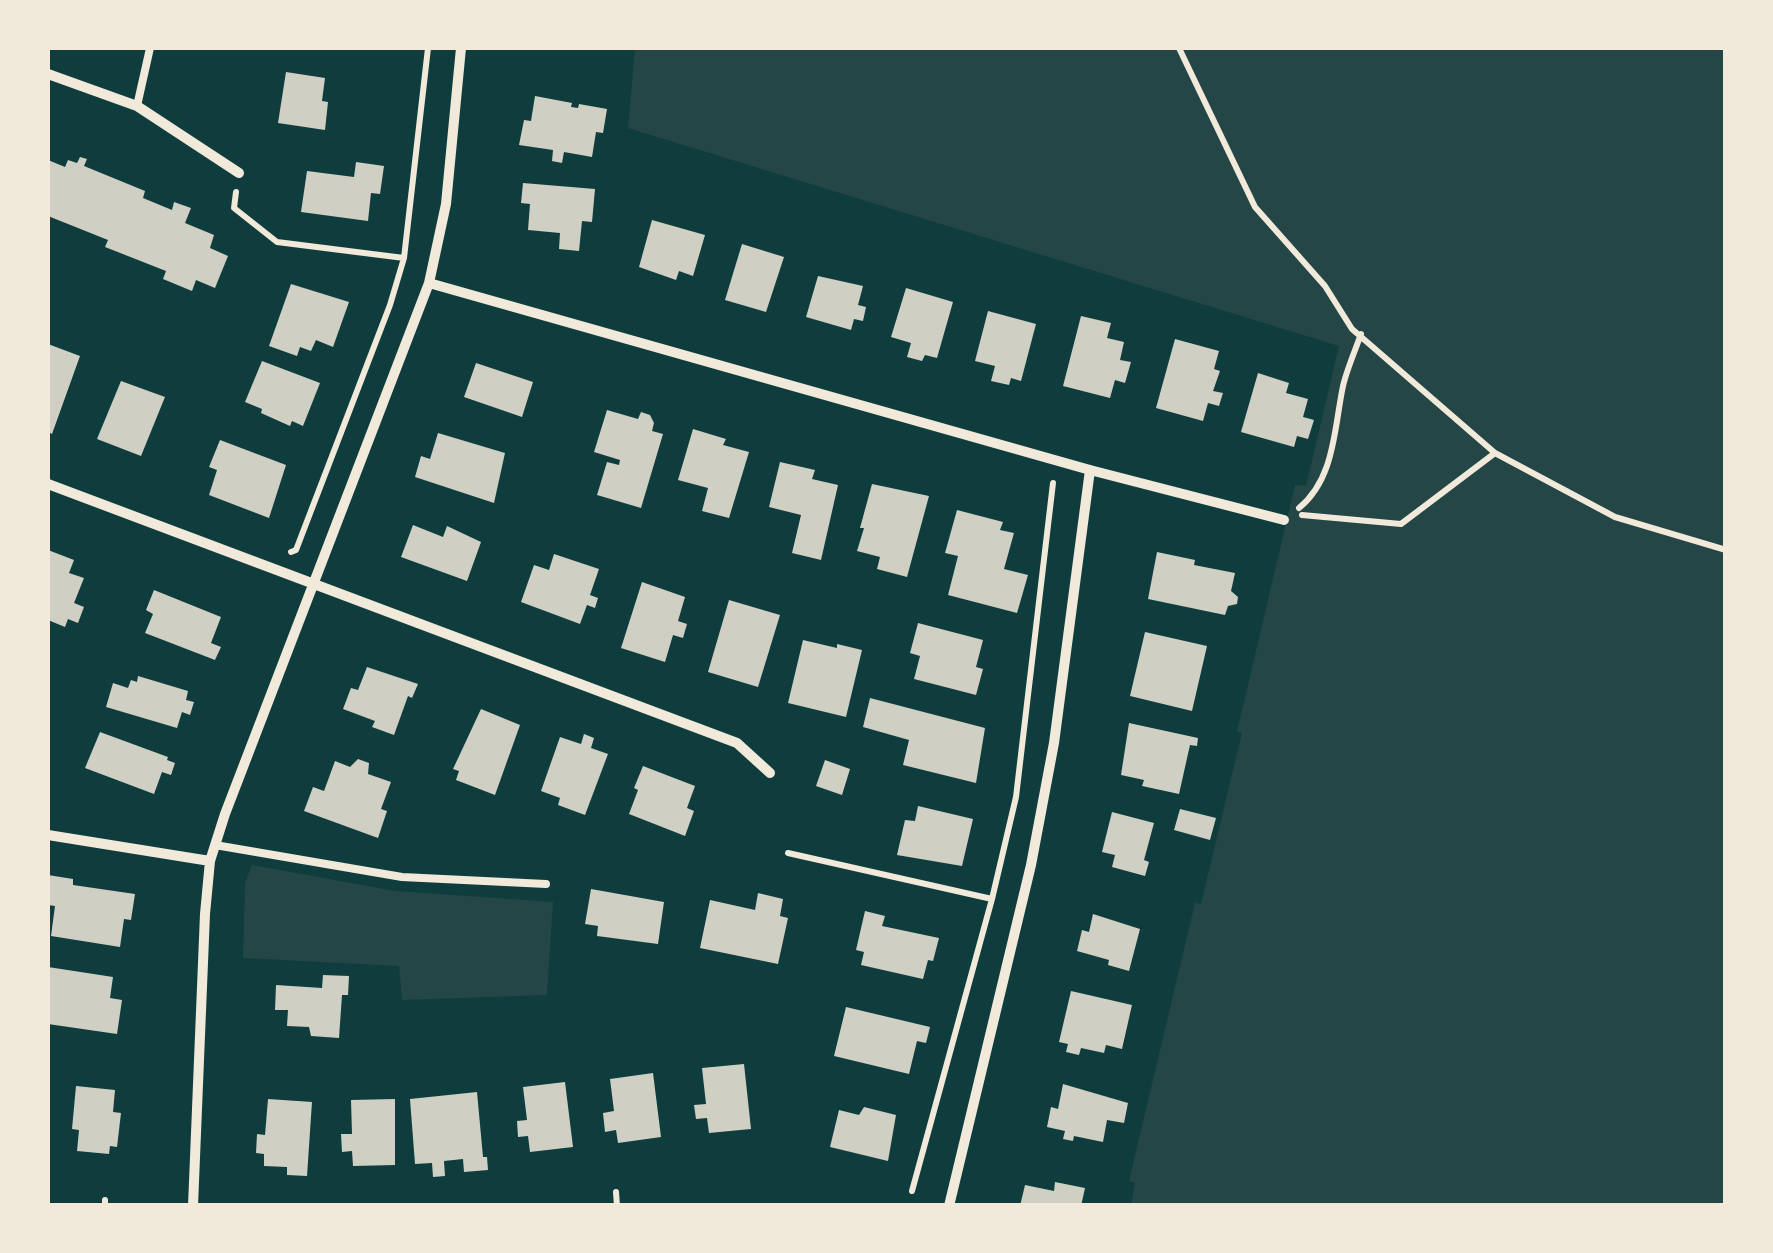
<!DOCTYPE html>
<style>
body{margin:0}
#map{position:relative;width:1773px;height:1253px;overflow:hidden;background:#0f3d3e;font-family:"Work Sans",sans-serif}
canvas{display:block}
.frame{position:absolute;inset:0;border:50px solid #f1e9da;pointer-events:none}
</style>
<div id="map">
<canvas width="1773" height="1253"></canvas>
<div class="frame"></div>
</div>
<script>
const ctx = document.querySelector('canvas').getContext('2d');
ctx.lineJoin = 'round';
function paint(path, color) {
  ctx.fillStyle = color;
  ctx.fill(path, 'evenodd');
}
function trace(path, color, width, dash) {
  ctx.strokeStyle = color;
  ctx.lineWidth = width;
  ctx.lineCap = dash ? 'butt' : 'round';
  ctx.setLineDash(dash || []);
  ctx.stroke(path);
}
paint(new Path2D(`
 M635 48H1725V1205H1131L1135 1183 1129 1181 1195 903 1201 904 1242 733 1237 732 1295 485 1306 486 1339 346 628 128Z
 M252 865 395 891 553 902 547 995 402 1000 399 966 243 958 245 883Z`), '#244646');
paint(new Path2D(`
 M286 72 325 78 322 101 328 102 325 130 278 123Z
 M535 96 572 103 571 107 578 108 579 104 607 109 603 133 596 132 592 157 564 152 562 163 552 161 553 150 519 145 524 120 531 121Z
 M80 157 87 159 84 166 145 191 143 198 172 210 174 202 191 208 185 223 214 235 210 248 228 256 215 288 196 280 192 291 163 279 166 271 105 247 108 240 48 216V160L65 167 68 160 77 163Z
 M356 162 384 166 380 194 371 193 368 221 301 212 307 171 354 177Z
 M523 183 595 189 592 222 582 221 579 251 559 249 560 233 528 230 530 204 521 203Z
 M652 220 705 235 693 276 679 271 676 280 639 267Z
 M742 244 784 257 766 312 725 300Z
 M818 276 863 286 858 305 866 307 863 321 854 319 851 330 806 317Z
 M291 284 349 302 333 347 316 340 311 351 300 347 297 356 269 346Z
 M906 288 953 302 937 358 925 355 922 361 907 357 911 343 891 337Z
 M988 311 1036 324 1021 381 1011 378 1009 385 991 381 995 366 975 361Z
 M1081 316 1111 323 1107 338 1124 342 1120 360 1131 362 1125 383 1115 380 1110 398 1063 386Z
 M1175 339 1219 351 1214 369 1220 371 1213 391 1223 393 1219 406 1208 403 1203 421 1156 408Z
 M48 344 80 356 52 434 48 432Z
 M262 361 320 383 303 426 292 421 290 426 261 413 262 409 245 402Z
 M476 363 533 382 522 417 464 397Z
 M1258 373 1289 383 1286 393 1308 399 1303 417 1314 420 1308 439 1297 436 1294 447 1241 432Z
 M121 381 165 397 141 456 97 439Z
 M607 410 638 419 641 412 650 415 654 423 652 431 663 434 641 508 597 495 607 462 619 465 620 460 594 452Z
 M693 429 726 439 723 445 749 452 729 518 702 511 708 488 678 480Z
 M438 433 505 453 494 503 415 477 421 456 430 459Z
 M220 440 286 465 269 518 209 495 217 470 209 467Z
 M780 462 815 470 812 479 838 485 821 560 792 553 801 515 769 507Z
 M872 484 929 496 907 577 877 569 880 557 857 551 864 528H860Z
 M957 510 1003 522 1000 530 1014 533 1004 569 1028 575 1017 613 948 595 958 556 945 553Z
 M413 525 443 537 447 526 481 542 467 581 401 557Z
 M48 550 74 560 69 573 84 578 74 603 84 607 78 623 68 619 65 627 48 620Z
 M1157 552 1195 560 1194 565 1235 573 1231 591 1238 597 1237 604 1228 606 1225 615 1148 599Z
 M554 554 599 569 590 595 598 598 595 608 587 605 580 624 521 602 534 565 549 570Z
 M642 582 685 597 678 621 687 624 683 638 673 635 665 662 621 648Z
 M154 590 221 617 211 643 221 647 215 660 145 633 153 614 146 610Z
 M729 600 780 615 758 687 708 672Z
 M918 623 983 640 976 667 983 669 976 695 914 679 920 656 910 653Z
 M1145 632 1207 646 1192 711 1130 696Z
 M803 640 837 648V644L862 650 846 717 788 703Z
 M367 667 418 684 412 698 408 696 394 735 372 727 375 721 343 709 351 688 358 690Z
 M138 676 188 691 186 700 194 702 190 715 182 712 177 728 106 707 113 683 128 688 131 680 137 682Z
 M870 698 985 728 976 783 903 765 909 740 863 727Z
 M481 709 520 725 495 795 456 780 459 771 453 769Z
 M1129 723 1198 738 1197 746 1190 745 1179 794 1142 786 1144 780 1121 775Z
 M100 732 168 757 167 760 175 763 171 775 162 772 154 794 85 768Z
 M584 734 594 738 591 748 608 754 585 815 558 805 560 798 541 791 560 737 581 744Z
 M358 759 369 763 368 774 391 782 381 809 387 811 378 838 304 811 313 787 324 791 335 761 350 767Z
 M825 760 850 769 842 795 816 786Z
 M643 766 695 786 687 808 694 811 685 836 629 814 638 790 634 788Z
 M918 806 973 819 962 866 897 855 905 820 915 821Z
 M1180 809 1216 818 1210 840 1174 830Z
 M1112 812 1154 823 1144 860 1149 862 1145 876 1112 867 1115 855 1102 852Z
 M48 875 73 879V885L135 894 131 920 124 919 120 947 51 936 55 906 48 905Z
 M591 889 664 902 658 944 597 936 598 926 585 924Z
 M758 893 783 899 780 916 788 918 778 964 700 948 710 900 755 910Z
 M865 911 885 916 882 926 939 938 933 961 928 960 923 979 861 965 864 952 856 950Z
 M1093 914 1140 929 1129 971 1108 965 1109 960 1077 951 1082 930 1089 932Z
 M48 967 113 977 110 998 122 1000 117 1034 48 1024Z
 M323 975 349 976 348 995H342L339 1038 311 1036 309 1027 287 1026 288 1010H275L276 985 322 988Z
 M1071 991 1132 1005 1122 1049 1106 1045 1104 1053 1081 1048 1079 1055 1066 1052 1068 1044 1059 1042Z
 M846 1007 930 1027 926 1043 917 1041 909 1074 834 1056Z
 M744 1064 751 1129 709 1133 707 1118 696 1119 694 1105 706 1104 702 1068Z
 M653 1073 661 1137 618 1143 616 1130 605 1132 603 1113 614 1111 610 1079Z
 M565 1082 573 1147 530 1152 528 1136 518 1137 517 1121 527 1120 523 1087Z
 M1063 1084 1128 1103 1124 1123 1107 1120 1103 1142 1074 1136 1073 1141 1063 1139 1065 1131 1047 1127 1051 1107 1058 1109Z
 M76 1086 115 1090 113 1112 121 1113 117 1147 110 1146 109 1154 77 1151 79 1130 72 1129Z
 M477 1092 483 1157H487L488 1170 464 1172 463 1159 444 1161 445 1176 433 1177 432 1163 415 1164 410 1099Z
 M268 1099 312 1102 307 1176 287 1175V1167L264 1166V1154L256 1153 257 1134 265 1135Z
 M395 1099V1165L353 1166 352 1151 342 1152 341 1134H352L351 1100Z
 M864 1107 896 1115 888 1161 830 1147 839 1110 859 1115Z
 M1055 1182 1085 1188 1081 1206H1020L1025 1185 1054 1191Z`), '#cfcfc3');
trace(new Path2D(`
 M1179 48 1255 207 1325 286 1352 329 1495 453 1615 517 1726 550
 M236 192 234 208 277 242 404 258
 M1299 508C1335 478 1334 429 1343 386 1347 369 1355 351 1361 334
 M1302 515 1401 524 1495 453
 M291 552 296 550 390 305 404 258 428 48
 M788 853 992 899
 M912 1191 992 899 1016 797 1053 483
 M616 1192 617 1206
 M105 1206V1200`), '#f1e9da', 6);
trace(new Path2D(`
 M137 106 150 48
 M215 845 402 877 546 884`), '#f1e9da', 8);
trace(new Path2D(`
 M48 74 137 106 239 173
 M429 283 1090 470 1284 520
 M48 484 737 743 770 773
 M48 835 210 861
 M193 1206 205 914 210 861 225 814 429 283 446 204 461 48
 M949 1206 1031 865 1054 743 1090 470`), '#f1e9da', 10);
</script>
